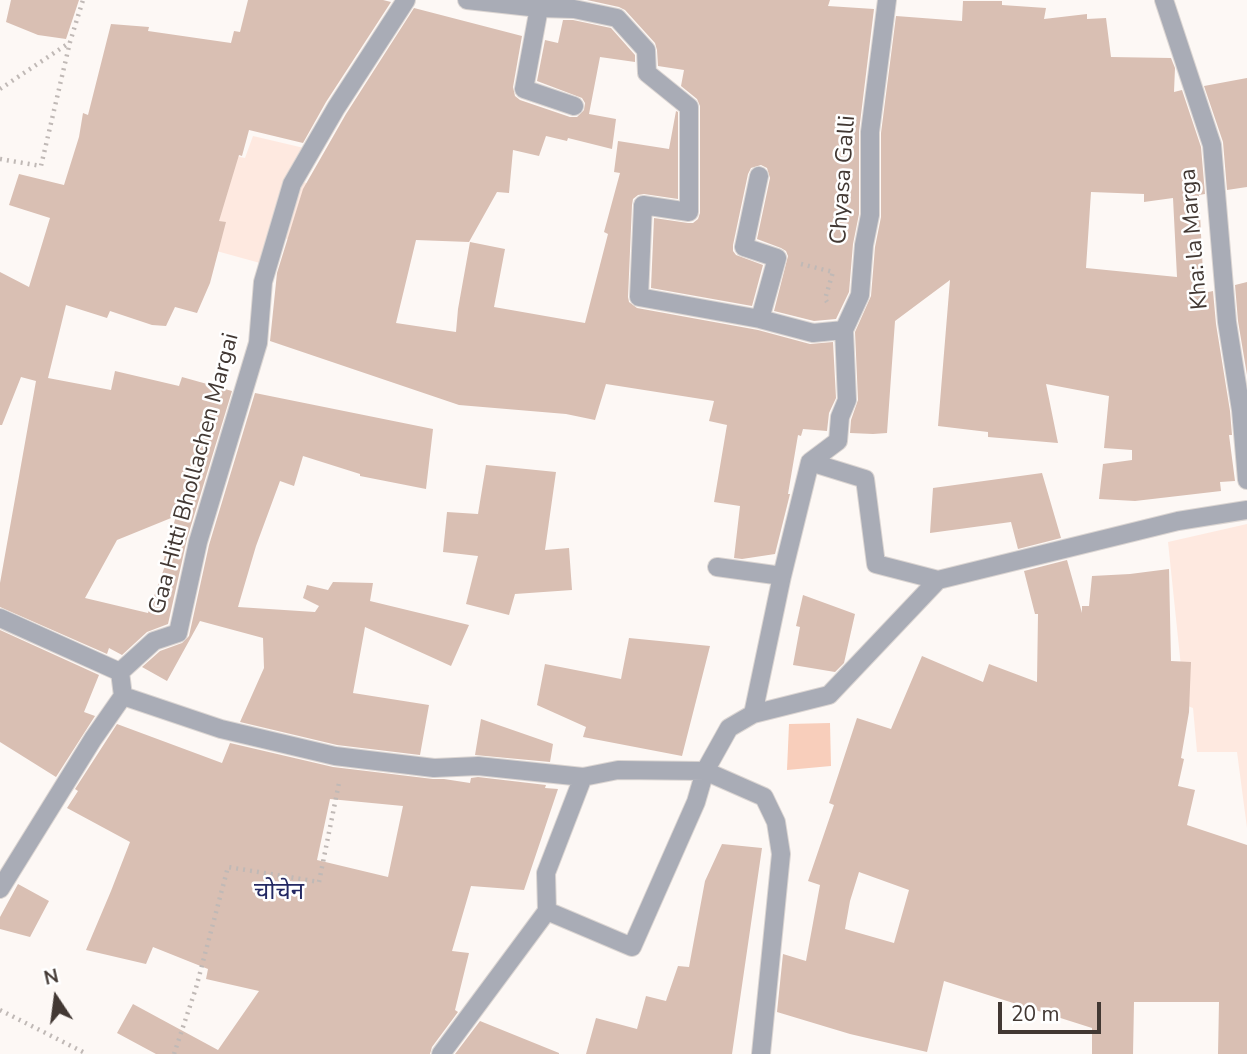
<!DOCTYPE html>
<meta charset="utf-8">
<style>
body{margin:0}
#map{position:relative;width:1247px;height:1054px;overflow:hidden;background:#fdf8f5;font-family:"Nunito Sans",sans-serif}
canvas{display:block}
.north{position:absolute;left:21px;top:963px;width:70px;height:70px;-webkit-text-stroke:5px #fff;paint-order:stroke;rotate:347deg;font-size:19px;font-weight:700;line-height:28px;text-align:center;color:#423833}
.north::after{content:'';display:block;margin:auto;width:24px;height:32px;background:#423833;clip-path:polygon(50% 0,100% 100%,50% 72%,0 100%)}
.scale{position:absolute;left:998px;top:1002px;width:103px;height:32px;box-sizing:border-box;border:4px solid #423833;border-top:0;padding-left:9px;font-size:21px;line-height:24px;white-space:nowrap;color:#423833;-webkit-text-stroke:5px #fff;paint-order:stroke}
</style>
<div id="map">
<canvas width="1247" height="1054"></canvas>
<div class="north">N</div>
<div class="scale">20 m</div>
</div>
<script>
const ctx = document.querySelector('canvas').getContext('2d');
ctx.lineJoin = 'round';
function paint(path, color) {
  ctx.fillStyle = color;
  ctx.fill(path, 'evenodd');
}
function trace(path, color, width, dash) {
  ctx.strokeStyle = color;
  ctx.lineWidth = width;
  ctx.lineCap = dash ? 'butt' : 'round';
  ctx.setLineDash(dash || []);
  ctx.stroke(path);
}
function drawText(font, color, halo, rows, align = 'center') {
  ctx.font = font + ' "Nunito Sans","Noto Sans Devanagari",sans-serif';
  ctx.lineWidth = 5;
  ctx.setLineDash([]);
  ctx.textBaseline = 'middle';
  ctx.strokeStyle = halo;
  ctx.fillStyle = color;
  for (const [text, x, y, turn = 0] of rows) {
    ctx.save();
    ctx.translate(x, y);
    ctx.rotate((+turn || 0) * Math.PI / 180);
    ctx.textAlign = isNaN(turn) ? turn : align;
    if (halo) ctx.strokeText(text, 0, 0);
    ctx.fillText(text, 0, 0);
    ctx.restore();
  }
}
paint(new Path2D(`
 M253 136 304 148 293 179 350 196 334 254 281 237 260 263 144 231 191 146 245 158Z
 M1247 524V828L1237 752H1197L1193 708 1185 705 1168 542Z`), '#fee9e0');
paint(new Path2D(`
 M830 723 831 766 787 770 789 724Z`), '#f8cebb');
paint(new Path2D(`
 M11 0H79L66 39 38 35 6 22Z
 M248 0H383L391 2 326 102 303 143 249 130 242 156 239 155 219 221 226 222 210 283 197 313 175 307 166 326 152 325 110 311 107 318 66 305 48 378 111 390 115 371 179 386 182 377 232 391 187 539 168 624 147 632 122 655 109 648 107 654 0 607V583L36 381 21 377 2 425H0V272L29 287 50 218 9 205 19 174 64 185 79 137 83 113 88 115 111 24 149 27 148 31 231 43 234 31 240 32ZM176 516 163 562 166 563 148 613 85 598 117 540Z
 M587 0H830L828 6 874 9 859 131V214L853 244 849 292 836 319 814 321 774 311 788 256 786 251 781 248 757 239 770 178 767 168 761 165 751 168 748 174 733 245V251L736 255 763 265 752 306 651 288 654 218 688 223H693L698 219 700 213V106L697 99 681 86 684 70 658 66 657 50 655 43 625 10 619 7Z
 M963 1H1002V5L1046 8 1044 19 1087 14V19L1106 18 1111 57 1171 58 1175 68 1174 92 1182 90 1201 147 1205 194 1199 195 1204 293 1213 291 1216 324 1230 411 1232 435H1229L1235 481 1220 482 1221 491 1135 501 1099 499 1103 464 1132 460V450L1104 448 1109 396 1046 384 1058 443 988 437V432L938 426 950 280 895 321 887 433 873 434 850 433 851 420 858 400 855 332 871 296 875 247 881 217V133L896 16 962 21ZM1091 192 1144 194V202L1173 198 1177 277 1086 268Z
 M414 8 522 36 513 87 515 96 520 100 570 117H577L584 110 585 103 582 98 537 81 545 40 558 43 563 20H573L611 28 635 55V62L600 57 589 114 616 119 612 149 568 138 567 141 546 136 539 156 513 150 509 193 497 192 469 242 416 240 396 323 456 332 458 309 470 242 505 249 494 307 585 323 608 234 604 232 620 173 614 172 618 141 669 149 676 111 678 112V199L644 194 638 195 633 199 632 205 628 297 629 302 637 308 758 330 810 344 833 342 836 398 829 413 827 431 803 429 801 436 798 435 788 494H790L775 554 742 559 734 558 740 506 714 502 727 425 709 421 714 401 606 384 595 420 566 414 459 405 270 341 277 273 303 189 346 114Z
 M1247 78V187L1227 190 1223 142 1204 86Z
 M1247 282V375L1238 321 1235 285Z
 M255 393 433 429 426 489 360 476V474L303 456 294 486 280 481 256 546 238 607 315 612 319 606 303 598 307 585 328 590 333 582 373 583 370 601 469 625 451 666 365 627 353 693 429 705 420 755 337 745 240 722 264 668 263 638 200 621 167 681 142 667 160 651 182 643 189 636 209 545Z
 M486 465 556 472 545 550 569 548 572 590 515 594 509 615 466 604 478 556 443 552 447 512 478 514Z
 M1042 473 1061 538 1018 549 1011 522 930 533 933 488Z
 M1067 560 1082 613V606H1089L1092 576 1130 574 1169 569 1171 661 1191 662 1189 712 1181 758 1184 759 1178 786 1195 790 1187 825 1247 845V1054H1218L1219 1002H1134L1133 1054H1092V1028L944 981 927 1052 850 1034 777 1012 783 954 806 961 820 885 808 881 834 805 829 803 857 718 891 729 922 656 983 682 989 664 1037 682 1038 614H1035L1024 571ZM859 872 909 890 894 943 845 929 850 901Z
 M803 595 855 614 844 663 835 672 793 665 800 627 796 626Z
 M0 630 99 675 84 712 95 716 56 777 0 742Z
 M629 638 710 646 682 756 583 737 586 727 537 705 545 664 621 679Z
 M481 719 553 744 550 762 475 755Z
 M117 724 222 763 230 743 333 767 433 779H444L470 783 471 778 478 777 546 785 545 788 558 789 524 890 471 886 452 951 469 953 455 1010 458 1012 432 1047 430 1054H156L117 1033 133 1004 218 1050 259 991 206 979 208 969 153 947 146 964 86 950 111 891 130 842 67 808 78 791 75 789ZM330 799 403 806 388 877 317 860Z
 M722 844 762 848 732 1054H586L596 1018 637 1029 646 996 666 1001 678 966 689 967 705 881Z
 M18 884 49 901 30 937 0 929V917Z
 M480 1021 559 1053V1054H455Z`), '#d9bfb3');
const street = new Path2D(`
 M467 0 539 8 574 9 617 18 646 50 647 73 689 107V212L643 205 639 297 760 319 813 333 844 330 860 295 864 245 870 215V132L887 0
 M1164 0 1212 145 1227 322 1241 410 1247 480
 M539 8 524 89 574 106
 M759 176 744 247 777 258 760 319
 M844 330 847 400 840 417 838 441 810 462 865 479 876 564 938 580
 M717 567 782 576
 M0 618 120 672
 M120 672 154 641 178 633 198 542 258 343 263 282 292 184 336 108 406 0
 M120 672 123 696 221 729 335 756 434 768 478 766 583 777
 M753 714 782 576 810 462
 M0 889 93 739 123 696
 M547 911 632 947 696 802 705 771 729 728 753 714 829 695 938 580 1178 521 1247 510
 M547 911 546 873 583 777 618 770 705 771 764 797 776 822 781 854 761 1054
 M441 1054 547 911`);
trace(street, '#dbd5d2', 20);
trace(new Path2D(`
 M0 89 69 43
 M0 159 41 166 70 42 83 0
 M801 264 833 272 825 299 827 302
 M0 1010 87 1054
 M174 1054 196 988 228 867 319 882 339 783`), '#c0b9b6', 4.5, [2, 5]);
trace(street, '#a9acb6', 18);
drawText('23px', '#423833', '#fff', [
 ["Chyasa Galli",844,180,-86],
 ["Kha: la Marga",1195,239,-95],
 ["Gaa Hitti Bhollachen Margai",195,474,-75]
]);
drawText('24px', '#242963', '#fff', [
 ["चोचेन",279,893]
]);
</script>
